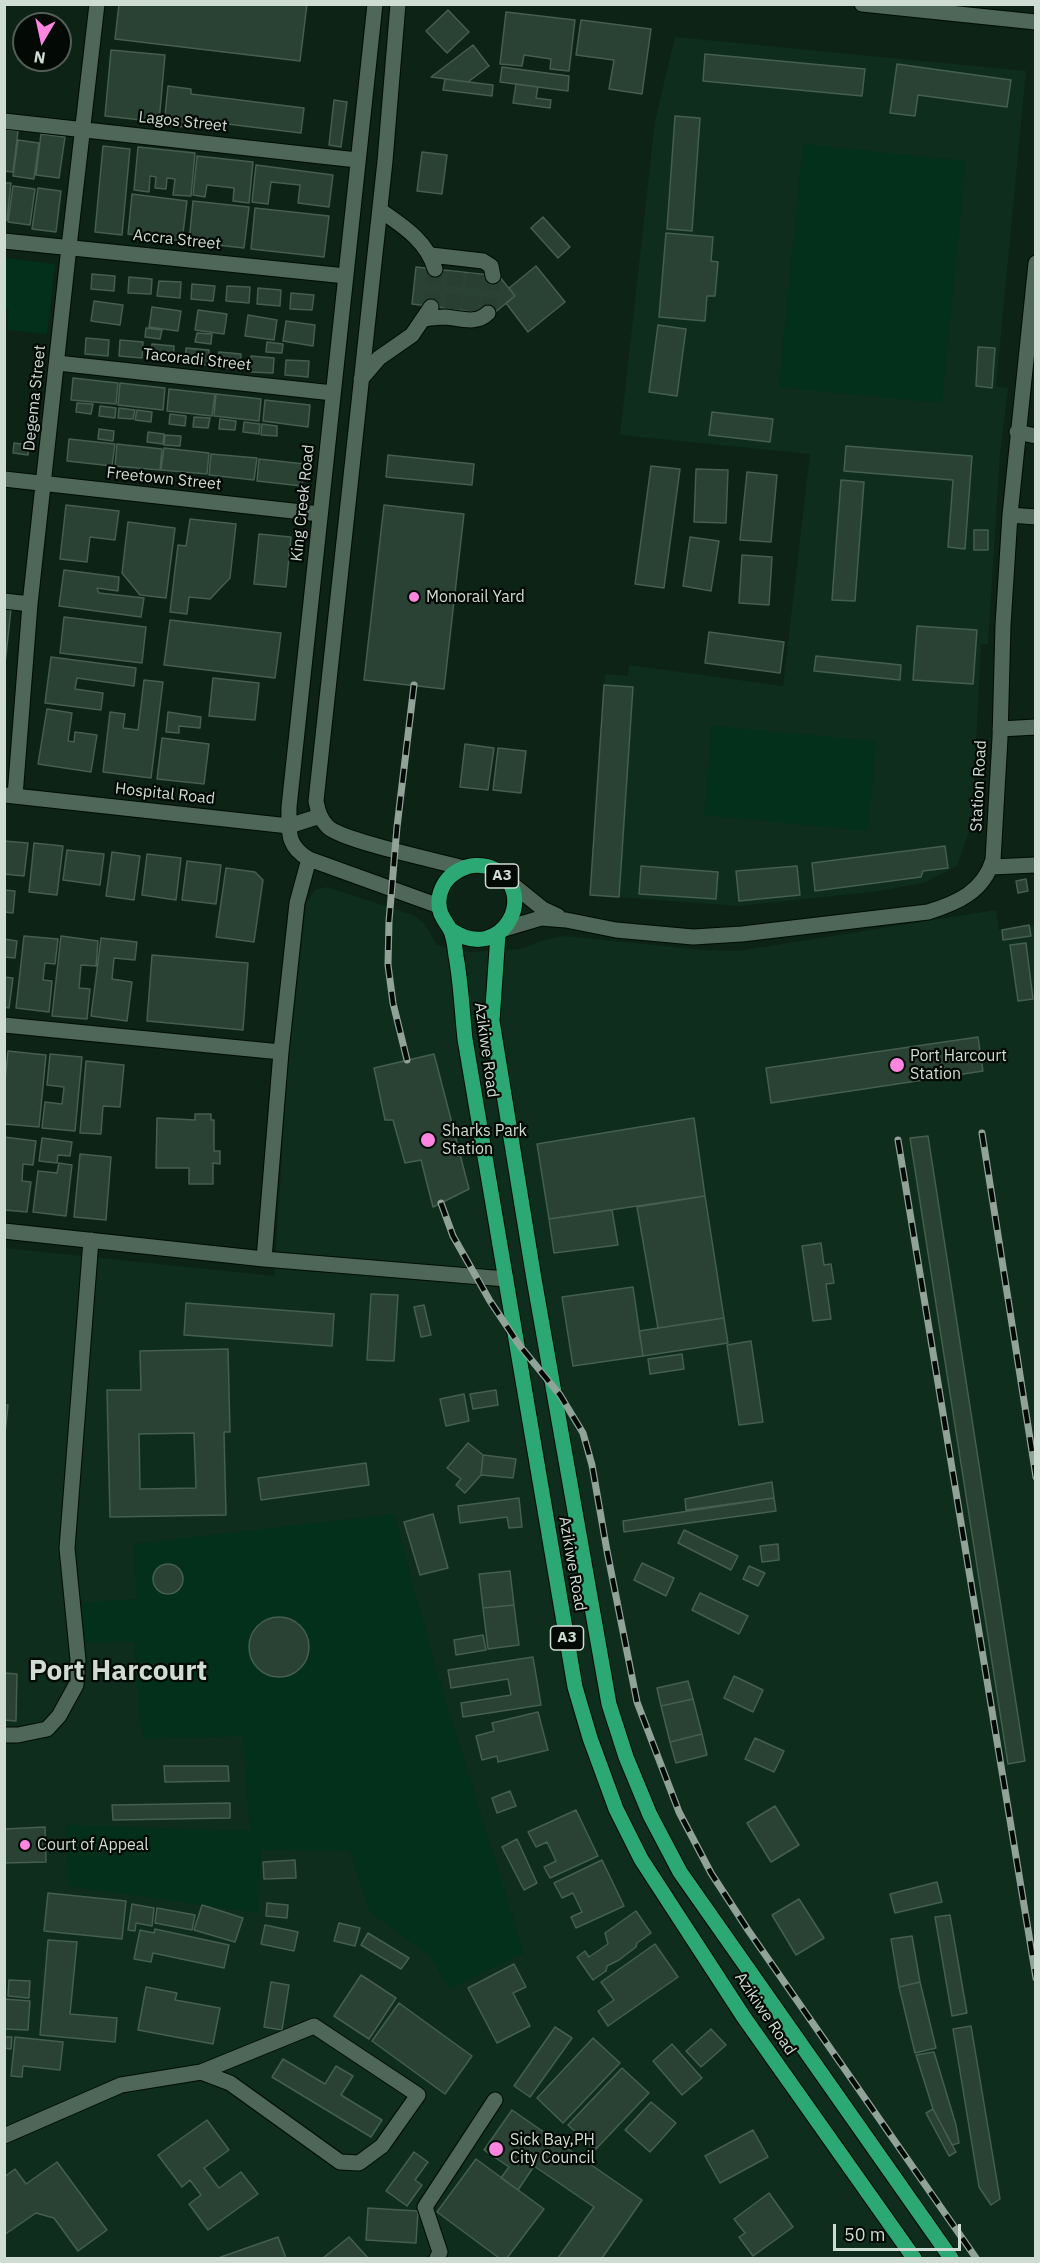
<!DOCTYPE html>
<style>
body{margin:0}
#map{position:relative;width:1040px;height:2263px;overflow:hidden;background:#0c2316;font-family:"IBM Plex Sans",sans-serif}
canvas{display:block}
.frame{position:absolute;inset:0;border:6px solid #cedcd3;pointer-events:none}
.north{position:absolute;left:12px;top:12px;width:60px;height:60px;box-sizing:border-box;background:#030a05;border:2px solid #545e57;border-radius:50%;rotate:189deg;font-size:16px;font-weight:700;line-height:24px;text-align:center;color:#cedcd3}
.north::after{content:'';display:block;margin:auto;width:21px;height:27px;background:#fe85df;clip-path:polygon(50% 0,100% 100%,50% 72%,0 100%)}
.scale{position:absolute;left:833px;top:2224px;width:128px;height:27px;box-sizing:border-box;border:3px solid #cedcd3;border-top:0;padding-left:8px;font-size:18px;line-height:21px;white-space:nowrap;color:#cedcd3;-webkit-text-stroke:4px #030a05;paint-order:stroke}
</style>
<div id="map">
<canvas width="1040" height="2263"></canvas>
<div class="frame"></div>
<div class="north">N</div>
<div class="scale">50 m</div>
</div>
<script>
const ctx = document.querySelector('canvas').getContext('2d');
ctx.lineJoin = 'round';
function paint(path, color) {
  ctx.fillStyle = color;
  ctx.fill(path, 'evenodd');
}
function trace(path, color, width, dash) {
  ctx.strokeStyle = color;
  ctx.lineWidth = width;
  ctx.lineCap = dash ? 'butt' : 'round';
  ctx.setLineDash(dash || []);
  ctx.stroke(path);
}
function drawText(font, color, halo, rows, align = 'center') {
  ctx.font = font + ' "IBM Plex Sans",sans-serif';
  ctx.lineWidth = 4.5;
  ctx.setLineDash([]);
  ctx.textBaseline = 'middle';
  ctx.strokeStyle = halo;
  ctx.fillStyle = color;
  for (const [text, x, y, turn = 0] of rows) {
    ctx.save();
    ctx.translate(x, y);
    ctx.rotate((+turn || 0) * Math.PI / 180);
    ctx.textAlign = isNaN(turn) ? turn : align;
    if (halo) ctx.strokeText(text, 0, 0);
    ctx.fillText(text, 0, 0);
    ctx.restore();
  }
}
paint(new Path2D(`
 M675 37 1026 71 996 386 1008 388 1000 454 988 644H981L972 823 957 866 923 883 872 892 739 906 590 895 605 674 628 676 629 665 783 686 810 454 620 435 655 121Z
 M327 887 413 915 424 923 437 945 469 952 521 949 544 940 565 936 703 950 738 951 996 910 999 930 1035 925V2258H5V1248L274 1276 287 1073 306 903 315 890Z`), '#0e2d1d');
paint(new Path2D(`
 M803 144 966 161 942 403 779 387Z
 M5 258 55 264 47 334 7 330 9 310 5 309Z
 M712 726 876 741 868 831 704 815Z
 M394 1514 435 1665 524 1953 449 1989 431 1957 370 1912 350 1851 261 1850 258 1913 69 1886 65 1825 250 1831 243 1736 145 1739 139 1719 135 1642 84 1643 78 1603 137 1599 134 1544Z`), '#02301b');
const building = new Path2D(`
 M119 4H307L300 61 115 39Z
 M448 10 469 32 447 53 426 31Z
 M506 12 575 20 569 71 550 69 551 59 524 55 522 66 500 64Z
 M581 20 651 29 642 94 609 89 614 60 576 55Z
 M473 45 489 66 468 82 431 77Z
 M111 50 165 55 159 122 105 116Z
 M705 54 865 69 862 96 703 81Z
 M897 64 1011 80 1007 107 918 95 915 116 890 113Z
 M502 67 569 76 568 91 500 82Z
 M445 79 493 85 492 96 443 90Z
 M516 84 538 87 536 98 551 100 550 108 513 103Z
 M168 86 191 89V94L304 108 301 133 186 119 185 127 164 125Z
 M334 100 347 102 341 147 329 145Z
 M675 116 700 118 692 231 667 229Z
 M4 129 18 131 13 172 4 171Z
 M41 134 65 137 59 178 36 175Z
 M18 140 39 143 34 179 13 176Z
 M103 146 130 149 122 235 95 232Z
 M138 147 195 153 191 196 173 195 175 179 167 178 166 189 155 188 156 177 150 176 149 192 134 190Z
 M422 152 447 155 442 194 417 191Z
 M197 156 253 162 249 203 233 201 234 188 207 185 205 197 193 195Z
 M256 165 333 175 329 207 298 203 300 185 271 182 268 204 252 202Z
 M4 183H11L7 220H4Z
 M13 186 35 189 30 225 8 222Z
 M38 188 61 191 56 232 32 229Z
 M132 194 187 201 182 241 128 234Z
 M193 201 249 207 244 248 189 242Z
 M255 208 329 216 324 257 251 249Z
 M543 217 570 247 558 258 531 228Z
 M666 233 713 237 711 261 718 262 715 296H707L705 321 659 317Z
 M536 266 565 302 528 332 506 303 515 296 509 288Z
 M416 267 499 276 515 296 493 314 412 304Z
 M92 274 115 276 114 291 91 289Z
 M129 277 152 279 151 294 128 293Z
 M159 281 181 282 180 298 157 296Z
 M192 284 215 286 213 301 191 299Z
 M227 286 250 287 249 303 226 301Z
 M258 288 281 290 280 306 257 304Z
 M291 293 314 295 312 310 290 309Z
 M94 301 123 305 120 325 91 321Z
 M152 307 181 311 178 331 149 327Z
 M198 310 227 314 224 334 195 330Z
 M248 315 277 320 274 340 245 336Z
 M286 321 315 325 313 346 283 341Z
 M658 325 686 329 677 396 649 392Z
 M146 328 162 330 160 339 145 337Z
 M197 333 212 334 211 344 195 342Z
 M86 338 109 340 108 356 85 354Z
 M120 340 143 342 142 358 119 356Z
 M267 342 283 344 282 353 266 352Z
 M152 344 174 346 173 361 150 359Z
 M978 347 995 348 992 388 976 386Z
 M186 348 209 350 208 365 185 364Z
 M219 352 241 354 240 369 218 368Z
 M251 356 274 358 273 373 250 372Z
 M286 360 309 361 308 377 285 375Z
 M73 378 118 383 116 404 71 400Z
 M120 383 165 388 163 410 118 405Z
 M169 389 215 394 212 416 167 411Z
 M216 394 261 399 259 421 214 416Z
 M265 400 310 405 308 427 263 421Z
 M77 403 93 404 91 414 76 412Z
 M100 406 116 408 115 418 99 416Z
 M119 408 135 410 133 419 118 418Z
 M137 410 152 412 151 422 135 420Z
 M712 412 773 419 770 442 709 435Z
 M170 414 186 416 185 426 169 424Z
 M194 417 210 418 208 428 193 427Z
 M220 419 236 421 235 430 219 429Z
 M244 422 260 424 259 434 243 432Z
 M262 424 277 426V436L261 435Z
 M99 429 114 431 113 441 98 439Z
 M148 432 164 434 163 444 147 442Z
 M165 435 181 436 180 446 164 445Z
 M69 439 115 444 112 466 67 461Z
 M14 443 29 445 28 455 13 453Z
 M117 444 162 449 160 470 115 466Z
 M846 446 972 456 965 549 948 547 953 480 844 471Z
 M164 448 209 453 207 474 161 470Z
 M211 454 257 458 254 480 209 475Z
 M388 455 474 464 472 485 386 477Z
 M259 459 305 464 302 486 257 481Z
 M651 466 680 469 664 588 635 584Z
 M696 469 728 470 726 523 694 522Z
 M747 472 777 475 771 542 740 540Z
 M841 480 864 482 855 601 832 600Z
 M66 505 119 511 115 540 90 537 87 562 60 559Z
 M384 505 464 514 444 689 364 680Z
 M190 519 236 524 230 578 210 599 189 597 187 614 170 612 178 545 186 546Z
 M128 522 175 528 166 598 140 595 122 573Z
 M974 530H988V550H974Z
 M259 534 291 537 286 587 254 584Z
 M690 537 719 541 711 591 683 586Z
 M742 555 772 557 769 605 739 603Z
 M64 570 119 577 118 591 97 588 99 593 144 598 141 617 59 606Z
 M4 609H11L4 673Z
 M64 617 146 627 142 663 60 653Z
 M170 620 281 633 275 678 164 665Z
 M917 626 977 630 973 684 913 680Z
 M709 632 784 642 780 673 705 663Z
 M816 656 901 665 900 680 814 671Z
 M51 657 136 668 134 686 77 678 75 689 103 693 101 710 45 703Z
 M213 678 259 683 255 720 209 716Z
 M144 680 163 682 151 778 103 772 110 712 125 714 123 728 138 730Z
 M604 685 633 687 619 897 590 895Z
 M47 709 72 713 68 741 74 742 75 732 97 735 91 772 38 764Z
 M168 712 201 717 200 728 179 726V733L166 732Z
 M162 738 209 744 204 784 157 779Z
 M465 744 494 748 488 790 460 787Z
 M498 748 526 751 521 793 493 790Z
 M4 841 28 843 24 876 4 874Z
 M34 843 63 846 57 895 29 892Z
 M945 846 948 868 923 871 921 877 815 891 812 863Z
 M67 850 104 854 100 885 63 880Z
 M112 852 140 856 134 900 106 896Z
 M147 854 181 858 176 900 142 895Z
 M187 861 221 865 216 904 182 900Z
 M641 866 718 872 716 899 639 894Z
 M797 866 800 895 739 901 736 871Z
 M226 868 255 872 263 880 254 942 216 937Z
 M1026 879 1028 891 1018 893 1016 881Z
 M4 890 15 891 13 913 4 912Z
 M1029 925 1031 936 1003 940 1002 930Z
 M24 936 58 939 55 964 45 963 43 980 52 981 49 1012 16 1008Z
 M61 936 98 941 96 966 81 965 79 988 90 989 87 1019 52 1016Z
 M101 938 137 942 135 960 114 958 112 979 132 982 127 1021 91 1016Z
 M4 939 17 941 15 958 4 957Z
 M1026 943 1033 999 1018 1001 1010 945Z
 M152 955 248 963 243 1030 147 1021Z
 M4 977 13 978 9 1008 4 1007Z
 M978 1037 983 1071 771 1103 766 1068Z
 M8 1051 46 1055 39 1127 4 1124V1093Z
 M50 1054 82 1057 75 1131 42 1128 45 1102 62 1104 64 1087 47 1085Z
 M434 1054 469 1189 433 1207 421 1160 405 1163 393 1120H385L374 1068Z
 M86 1061 124 1065 120 1107 103 1106 101 1134 80 1133Z
 M195 1114H211V1120H214V1151H220V1164L213 1163V1184H189V1168H156L157 1118 195 1120Z
 M694 1118 705 1196 549 1219 537 1144Z
 M928 1136 1025 1761 1008 1764 910 1138Z
 M4 1137 36 1141 33 1165 23 1164 22 1181 31 1182 27 1212 4 1210Z
 M42 1138 72 1142 70 1156 58 1155 57 1163 39 1161Z
 M80 1154 111 1157 106 1220 74 1217Z
 M59 1163 72 1165 66 1216 33 1212 38 1171 57 1173Z
 M705 1196 724 1318 658 1328 637 1207Z
 M612 1210 618 1245 554 1253 549 1219Z
 M821 1243 824 1265 831 1264 834 1283 826 1284 831 1319 813 1321 802 1246Z
 M633 1287 643 1356 573 1366 562 1297Z
 M371 1294 398 1295 394 1361 367 1360Z
 M186 1303 334 1314 332 1346 184 1335Z
 M424 1305 431 1335 421 1337 414 1307Z
 M724 1318 728 1343 643 1356 639 1331Z
 M751 1341 763 1422 739 1425 727 1345Z
 M228 1349 230 1432H224L226 1515 110 1517 107 1390H141L140 1351ZM194 1433 196 1488 140 1489 139 1434Z
 M682 1354 684 1369 650 1374 648 1359Z
 M496 1390 498 1405 473 1409 470 1394Z
 M464 1394 469 1421 446 1426 440 1399Z
 M4 1405H8L4 1443Z
 M468 1443 483 1455 481 1475 465 1493 456 1485 461 1479 447 1468Z
 M483 1455 516 1459 513 1478 481 1475Z
 M366 1463 369 1485 261 1500 258 1478Z
 M772 1482 774 1498 686 1510 685 1499Z
 M519 1498 522 1527 509 1528 507 1517 460 1523 458 1506Z
 M774 1498 776 1511 624 1532 623 1521Z
 M433 1514 448 1568 420 1575 404 1522Z
 M684 1530 738 1556 731 1570 678 1543Z
 M778 1544 779 1560 762 1562 760 1546Z
 M642 1563 674 1578 666 1596 634 1580Z
 M153 1579a15 15 0 1 1 30 0a15 15 0 1 1-30 0Z
 M749 1566 765 1573 758 1586 743 1579Z
 M510 1571 514 1605 483 1608 479 1574Z
 M700 1593 748 1616 739 1634 692 1610Z
 M514 1605 519 1645 488 1649 483 1608Z
 M249 1647a30 30 0 1 1 60 0a30 30 0 1 1-60 0Z
 M483 1635 486 1650 456 1655 454 1640Z
 M533 1657 541 1705 463 1717 461 1703 511 1695 508 1679 451 1688 448 1670Z
 M4 1673 17 1674 16 1721 4 1720Z
 M734 1676 763 1690 753 1712 724 1698Z
 M688 1681 693 1699 661 1706 657 1688Z
 M693 1699 702 1734 670 1742 661 1706Z
 M538 1712 548 1750 498 1762 497 1756 482 1760 476 1736 494 1731 492 1723Z
 M702 1734 707 1755 676 1763 670 1742Z
 M755 1738 784 1751 774 1772 745 1759Z
 M164 1766H228L229 1781 165 1782Z
 M510 1791 516 1806 497 1813 492 1798Z
 M230 1803V1818L113 1820 112 1805Z
 M775 1806 799 1845 771 1862 747 1823Z
 M576 1810 598 1856 550 1878 544 1867 556 1861 547 1842 536 1847 528 1832Z
 M45 1827 46 1862 4 1863V1829Z
 M517 1839 537 1883 524 1890 502 1847Z
 M295 1860 296 1878 264 1879 263 1862Z
 M602 1860 624 1906 576 1928 571 1917 582 1912 573 1893 562 1898 554 1883Z
 M937 1882 942 1902 895 1913 890 1894Z
 M48 1893 126 1901 122 1939 44 1931Z
 M799 1899 824 1938 796 1955 772 1915Z
 M267 1903 288 1905 287 1918 266 1916Z
 M132 1904 154 1908 152 1926 136 1923 135 1931 128 1930Z
 M202 1905 243 1918 235 1942 194 1930Z
 M157 1908 195 1915 192 1930 155 1923Z
 M636 1911 651 1933 637 1943 636 1947 619 1960 607 1966 606 1971 593 1980 577 1957 585 1951 589 1957 608 1944 605 1933Z
 M950 1915 967 2013 952 2016 935 1917Z
 M339 1923 360 1928 355 1946 334 1941Z
 M265 1925 298 1932 294 1951 261 1944Z
 M155 1929 229 1945 224 1968 153 1953 151 1962 134 1959 140 1930 154 1933Z
 M368 1933 409 1958 401 1969 361 1945Z
 M912 1936 920 1982 899 1987 891 1939Z
 M48 1940 77 1942 70 2014 117 2018 115 2042 40 2035Z
 M655 1944 678 1977 608 2026 598 2011 614 2000 601 1982Z
 M514 1964 526 1987 513 1993 530 2026 497 2043 468 1988Z
 M361 1975 396 1998 369 2039 334 2016Z
 M9 1980 30 1981 29 1998 8 1996Z
 M271 1982 289 1985 282 2030 264 2027Z
 M920 1982 936 2048 915 2053 899 1987Z
 M146 1987 177 1993 175 2000 220 2008 213 2044 138 2030Z
 M4 1999 30 2001 28 2030 4 2029Z
 M399 2003 472 2056 445 2094 372 2041Z
 M971 2026 1000 2199 991 2205 979 2187 953 2029Z
 M555 2027 572 2038 530 2097 514 2086Z
 M711 2029 726 2045 701 2067 686 2051Z
 M4 2037H12L11 2049 4 2048Z
 M15 2037 63 2042 60 2070 23 2066 22 2077 11 2076Z
 M593 2038 620 2063 563 2123 537 2098Z
 M672 2044 702 2078 682 2095 653 2061Z
 M934 2052 956 2125 959 2143 952 2145 933 2109 916 2055Z
 M283 2059 325 2084 336 2066 353 2076 341 2095 382 2120 371 2137 272 2077Z
 M622 2068 649 2093 595 2150 568 2125Z
 M651 2102 676 2123 650 2152 625 2130Z
 M933 2109 956 2152 949 2156 926 2113Z
 M512 2110 642 2200 602 2258H558L594 2207 534 2166 518 2190 501 2178 509 2167 484 2150Z
 M207 2120 229 2150 204 2168 219 2188 241 2172 258 2194 208 2230 189 2204 201 2195 190 2180 182 2187 158 2155Z
 M753 2130 768 2157 720 2183 705 2156Z
 M414 2152 428 2162 415 2180 422 2185 407 2206 386 2191Z
 M476 2159 544 2209 507 2258H499L437 2212Z
 M57 2162 107 2230 78 2251 54 2218 36 2213 4 2235V2177L15 2169 26 2184Z
 M769 2193 793 2227 753 2256 739 2237 745 2233 734 2219Z
 M368 2208 418 2211 416 2243 366 2240Z
 M278 2237 286 2258H218Z
 M349 2237 368 2258H323Z`);
paint(building, '#2a4234');
trace(building, '#455e4f', 1.5);
trace(new Path2D(`
 M431 307 435 269
 M452 309 456 272
 M470 311 475 274
 M488 313 493 276`), '#293f32', 15, [15, 8]);
const minor = new Path2D(`
 M375 4 289 807C289 831 286 846 309 859L439 906
 M398 4 385 161 316 801C318 811 320 819 328 827 343 841 438 861 464 868
 M862 4 1036 22
 M4 121 357 160
 M380 210C403 226 427 241 435 269
 M4 241 346 276
 M431 255 483 261 491 266 493 276
 M424 319C431 318 438 317 445 317 460 318 476 325 488 313
 M57 363 333 393
 M361 379 379 358 412 335 431 307
 M1017 432 1036 436
 M4 479 320 514
 M1010 515 1036 517
 M4 601 30 604
 M1000 729 1036 727
 M5 795 289 826 320 816
 M15 796 30 604 69 247 97 4
 M991 867 1036 865
 M507 880 543 909 558 916
 M504 929 541 918 566 920 616 930 693 937 742 934 928 912C957 903 983 892 993 860L1000 738 1003 625 1010 515 1036 263
 M4 1025 281 1052
 M4 1231 264 1259 506 1279
 M264 1259 281 1052 297 903 309 859
 M4 1735H18L47 1729 59 1716 76 1685 78 1660 67 1548 91 1240
 M4 2136 121 2085 201 2072 314 2026 418 2095 382 2146 359 2163 340 2162 230 2083 201 2072
 M437 2258 440 2252 425 2207 495 2100`);
const major = new Path2D(`
 M451 930C502 965 540 892 494 869 470 858 441 874 439 900 438 913 444 919 450 929 454 937 455 948 456 956 461 983 462 1011 465 1039L575 1687 590 1738 616 1809 641 1859 743 2016 914 2258
 M498 934 492 1021 534 1279 609 1704 626 1757 650 1815 680 1872 951 2258`);
trace(minor, '#000c03', 17);
trace(major, '#000c03', 17);
trace(minor, '#4e6758', 15);
trace(major, '#2ba873', 15);
const rail = new Path2D(`
 M407 1060 393 1003 388 965 389 921 397 827 414 685
 M982 1133 1036 1477
 M898 1140 1036 1978
 M441 1203 453 1236 490 1301 520 1346 560 1395 583 1433 592 1465 607 1551 637 1702 679 1812 711 1873 748 1930 976 2258`);
trace(rail, '#91a298', 7);
trace(rail, '#030a05', 4.5, [14]);
for (const [x, y, r, color] of [
 [414,597,6,"#fe85df"],
 [897,1065,8,"#fe85df"],
 [428,1140,8,"#fe85df"],
 [25,1845,6,"#fe85df"],
 [496,2149,8,"#fe85df"]
]) {
  const dot = new Path2D();
  dot.arc(x, y, r, 0, 2 * Math.PI);
  ctx.fillStyle = color;
  ctx.fill(dot);
  trace(dot, '#030a05', 2);
}
for (const [x, y, w] of [
 [502,876,33],
 [567,1638,33]
]) {
  const box = new Path2D();
  box.roundRect(x - w / 2, y - 12, w, 24, 4.5);
  ctx.fillStyle = '#030a05';
  ctx.fill(box);
  trace(box, '#cedcd3', 1.5);
}
drawText('bold 15px', '#cedcd3', null, [
 ["A3",502,876],
 ["A3",567,1638]
]);
drawText('16px', '#cedcd3', '#030a05', [
 ["Lagos Street",183,122,6],
 ["Accra Street",177,240,6],
 ["Tacoradi Street",197,360,6],
 ["Degema Street",35,398,-84],
 ["Freetown Street",164,479,6],
 ["King Creek Road",303,503,-84],
 ["Station Road",979,786,-87],
 ["Hospital Road",165,794,6],
 ["Azikiwe Road",486,1050,82],
 ["Azikiwe Road",572,1564,80],
 ["Azikiwe Road",765,2014,56]
]);
drawText('16px', '#cedcd3', '#030a05', [
 ["Monorail Yard",426,597],
 ["Port Harcourt",910,1056],
 ["Station",910,1074],
 ["Sharks Park",442,1131],
 ["Station",442,1149],
 ["Court of Appeal",37,1845],
 ["Sick Bay,PH",510,2140],
 ["City Council",510,2158]
], 'left');
drawText('bold 28px', '#cedcd3', '#030a05', [
 ["Port Harcourt",118,1672]
]);
</script>
